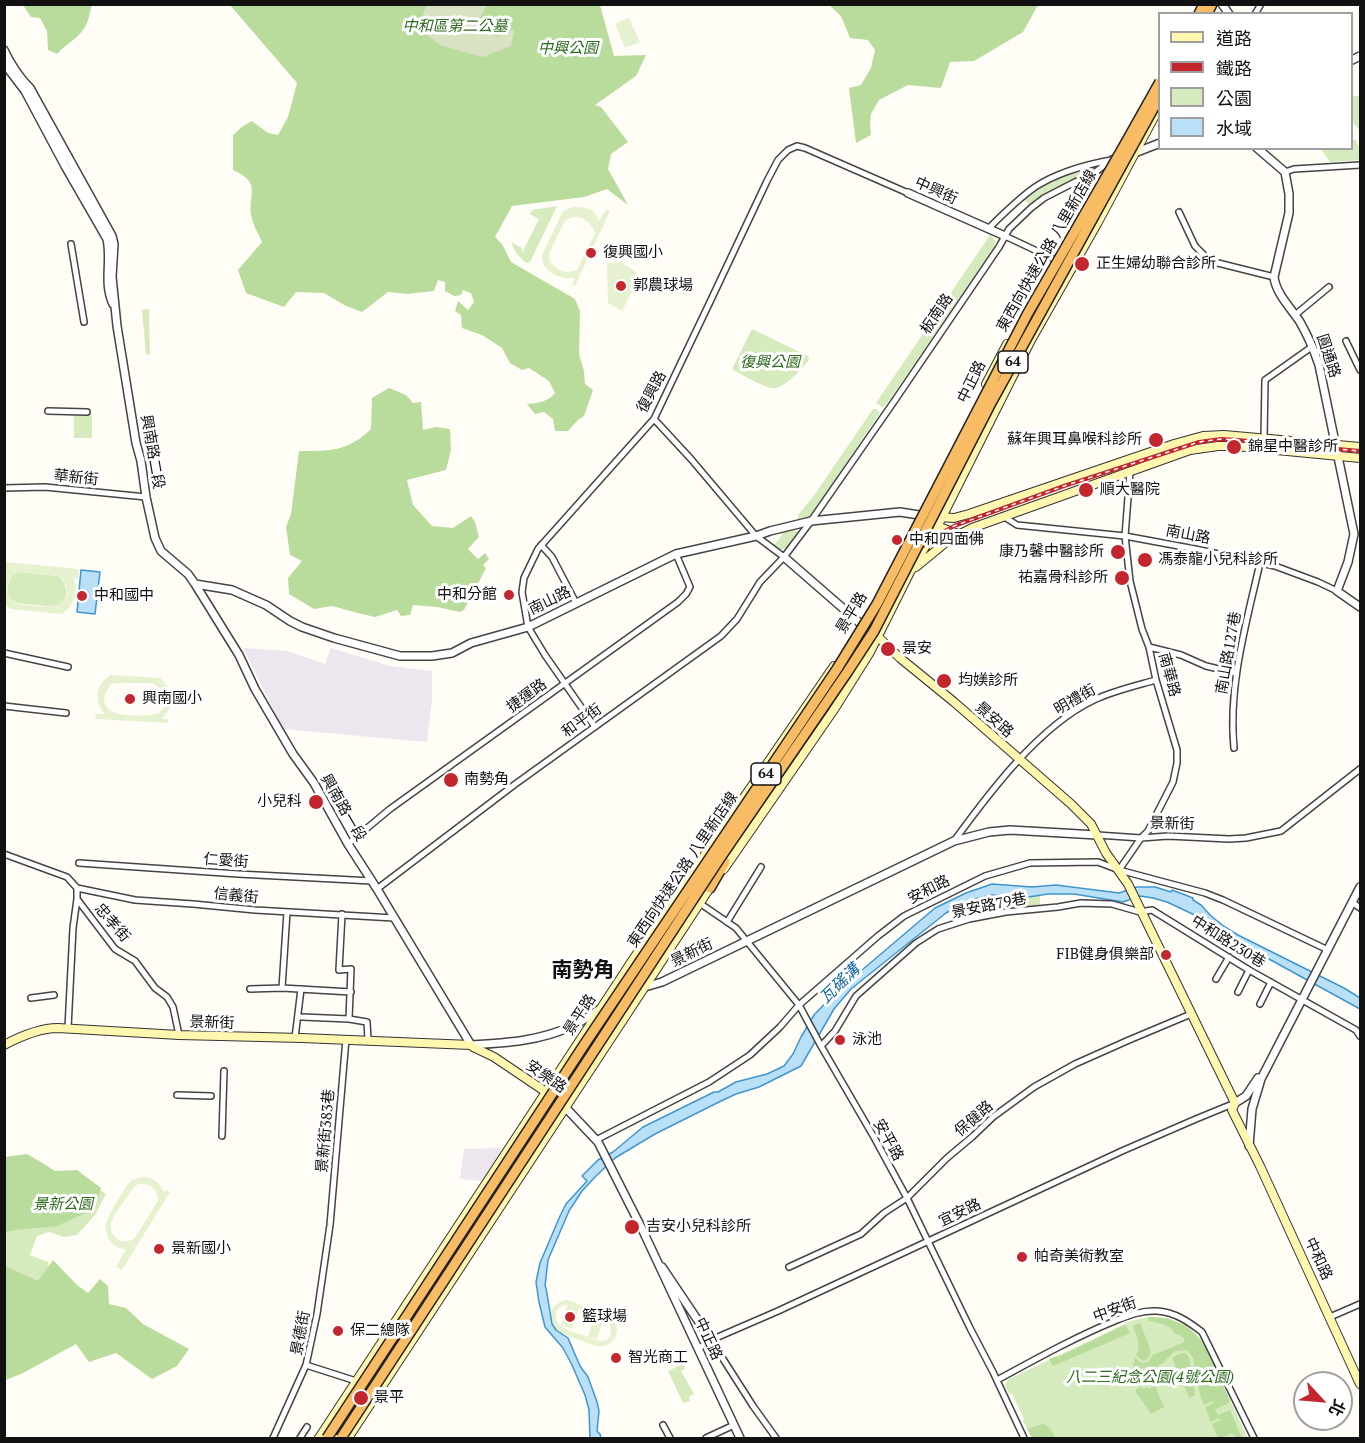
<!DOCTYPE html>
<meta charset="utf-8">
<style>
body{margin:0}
#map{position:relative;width:1365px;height:1443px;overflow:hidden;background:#fffdf5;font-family:"PT Serif","Noto Sans TC",serif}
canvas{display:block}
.frame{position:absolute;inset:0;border:6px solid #111;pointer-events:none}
.legend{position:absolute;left:1158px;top:12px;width:195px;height:138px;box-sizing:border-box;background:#fff;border:2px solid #a0a0a0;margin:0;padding:8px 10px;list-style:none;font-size:18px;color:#111}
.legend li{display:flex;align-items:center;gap:12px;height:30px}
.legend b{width:30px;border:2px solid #a0a0a0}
.north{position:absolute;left:1293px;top:1371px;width:60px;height:60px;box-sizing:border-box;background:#fff;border:2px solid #a0a0a0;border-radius:50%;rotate:116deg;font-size:16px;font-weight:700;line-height:24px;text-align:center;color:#111}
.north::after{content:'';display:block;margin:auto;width:21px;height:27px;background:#c4262e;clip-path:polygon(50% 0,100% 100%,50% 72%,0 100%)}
</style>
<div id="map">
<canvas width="1365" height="1443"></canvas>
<div class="frame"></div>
<ul class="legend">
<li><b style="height:8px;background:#fff6b0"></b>道路</li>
<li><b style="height:8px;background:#c4262e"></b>鐵路</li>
<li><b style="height:16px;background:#d5ebbd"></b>公園</li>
<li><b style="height:16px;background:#b9e0f7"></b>水域</li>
</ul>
<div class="north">北</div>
</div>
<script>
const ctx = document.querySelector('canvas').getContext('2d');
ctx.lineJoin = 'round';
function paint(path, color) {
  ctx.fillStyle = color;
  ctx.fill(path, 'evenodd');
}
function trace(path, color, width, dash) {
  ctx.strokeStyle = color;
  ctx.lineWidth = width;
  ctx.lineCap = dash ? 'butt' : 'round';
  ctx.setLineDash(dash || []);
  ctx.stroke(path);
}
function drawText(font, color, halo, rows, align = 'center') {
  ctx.font = font + ' "PT Serif","Noto Sans TC",serif';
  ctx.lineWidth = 6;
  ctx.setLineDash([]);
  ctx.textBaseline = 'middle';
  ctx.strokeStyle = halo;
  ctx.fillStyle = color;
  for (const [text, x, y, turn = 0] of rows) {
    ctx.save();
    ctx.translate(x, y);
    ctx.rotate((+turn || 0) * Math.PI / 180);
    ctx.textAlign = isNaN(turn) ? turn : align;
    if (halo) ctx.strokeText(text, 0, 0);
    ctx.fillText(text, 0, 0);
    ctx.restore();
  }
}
paint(new Path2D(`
 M243 648 287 651 325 664 331 648 390 666 432 671V700L427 742 283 729Z
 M500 1148 503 1150 483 1181 460 1179 464 1149Z`), '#eee6ef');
paint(new Path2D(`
 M1352 96H1360V133L1358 128 1352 122Z
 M1352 140H1356L1359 147 1360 160 1330 162 1321 149 1352 148Z
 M1098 164 1099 166 1045 194 1029 204 1024 199 1041 186 1064 174Z
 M557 206 530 262 526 263 516 253 511 242 522 248V253L539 219 530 214 532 210Z
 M990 235C995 239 997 242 994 248L885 406 882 407 876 403Z
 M149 309 150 354 146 355 142 310Z
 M752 329 808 356 809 360C801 369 788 385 776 388 767 390 741 374 732 369Z
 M873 409H876L880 413 810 517 798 519V515L815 494Z
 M74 414 92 415V438H74Z
 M793 530 798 532 785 549H779L774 545 782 535 781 532Z
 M20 572 58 576C68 584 71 601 56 606 50 607 42 605 37 605 14 604 0 601 12 575Z
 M1040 893V906L996 911 992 894Z
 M78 1176 106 1194 95 1215 77 1235 64 1237 49 1232 37 1236 30 1255 48 1262 49 1270 5 1333V1186Z
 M1148 1317 1168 1318 1178 1322 1186 1325 1201 1339 1248 1438H1032L1023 1421 1024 1419 1012 1394 1009 1393 1005 1386 1007 1380 1131 1321Z
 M683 1364 685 1369 681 1371 694 1394 689 1397 690 1401 683 1403 668 1371Z`), '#d5ebbd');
paint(new Path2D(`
 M23 5H92C90 11 89 18 87 23 82 36 66 44 57 54L48 50 47 31 40 18 31 17Z
 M230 5H600L614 56 646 55 636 76 595 105 601 107 628 142 611 154 608 169 628 205 607 189 584 197 512 206 495 237 502 244 511 262 575 299 580 311 579 354 584 371 585 384 593 390 584 416 578 420 568 431H555L553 419 544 412 535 414 527 404C537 403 548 402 555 393L549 381 529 368 522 370 510 363 502 348 482 335 462 328 461 315 455 311 458 301 468 310 474 302 471 293 463 290 461 295 454 296 445 291V282L438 280 434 291 407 294 388 292 362 312 346 306 324 293 296 292 284 307 246 293 238 270 262 242C259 235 254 227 252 219 246 196 264 183 233 170V135L243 126 252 121 268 133 278 135 288 117 297 83Z
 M829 5H1038L1023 32 974 61 950 62 941 88 908 85 879 100 871 114 870 125 871 135 856 143 849 88 861 85 871 68 875 50 868 40 850 38 841 16Z
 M389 388 406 395 413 403 421 402 423 430 436 427 450 429 451 450 446 470 407 480 413 505 432 526 453 528 471 516 475 522 479 537 468 549 478 559 485 553 489 559 483 565 486 568 464 610 460 612 437 607 413 605 410 615 401 616 397 610 375 617 358 613 332 606 314 609 289 594 288 578 302 561 290 555 286 527 291 514 299 451C330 451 347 452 371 429L372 398Z
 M27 1154 46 1165 55 1171 77 1170 101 1188 95 1209 57 1226 16 1230 5 1232V1157Z
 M53 1260 77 1285 88 1293 100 1279 108 1286 109 1304 126 1308 143 1324 189 1349 177 1366 152 1379 116 1353 89 1362 76 1344 23 1373 6 1380 5 1382V1266L38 1281Z
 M1148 1317C1203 1317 1211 1358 1230 1400L1229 1403 1215 1409 1218 1415 1230 1410 1242 1438H1237L1232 1433 1224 1437V1438H1218L1212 1424 1221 1420 1219 1418 1211 1422 1205 1407 1213 1403 1212 1401 1204 1405 1200 1395 1193 1358 1187 1350 1175 1351C1170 1355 1166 1361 1160 1365 1152 1370 1146 1364 1136 1372L1134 1371 1133 1368 1135 1357C1143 1367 1148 1364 1153 1354V1355L1184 1342V1338L1178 1334 1176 1335C1170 1324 1160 1323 1149 1321Z
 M1140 1323 1151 1351 1148 1358 1144 1361 1140 1359 1136 1355C1142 1345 1136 1336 1133 1326Z
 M1125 1325 1130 1333 1053 1366 1049 1359 1057 1356 1058 1357Z
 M1184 1353 1187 1354 1189 1357 1195 1396 1189 1397 1172 1358 1179 1354Z
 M1141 1386 1143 1389 1147 1387 1148 1389 1155 1386 1164 1407 1151 1414 1136 1392V1389Z
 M1043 1424C1050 1427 1052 1431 1055 1438H1032L1027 1429Z`), '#b9dc9c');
paint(new Path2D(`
 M488 4 477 22 496 37 514 30 511 46 483 57 442 46 419 29 426 5Z`), '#d9e3c4');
paint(new Path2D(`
 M629 18 640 42 625 48 615 24Z
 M573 207C587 207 594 208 599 221L606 209 610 211 575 286 572 284 575 278C560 280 541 272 542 255L563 211ZM574 217C585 217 591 223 595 233L577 270C571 272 564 273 558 269 554 266 549 262 549 257 550 250 562 228 565 220Z
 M621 262 636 272V283L622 311 608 303 607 263Z
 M5 562 79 569 78 578H73C79 592 75 605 62 614L10 609 5 604ZM20 572 58 576C63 580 68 586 67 593 63 613 33 605 19 604 5 596 5 589 12 576Z
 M111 675 160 678C172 688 176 708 161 719H168V723L95 719 96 714H105C93 702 96 683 111 675ZM120 683H152C164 689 173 704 158 713 151 717 123 716 115 713 110 711 107 708 104 703L105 694 111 684Z
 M142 1177C153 1177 160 1182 164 1193L166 1190 170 1192 122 1270 116 1267 126 1249C113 1249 104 1237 106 1223 107 1218 125 1187 129 1183 133 1179 137 1178 142 1177ZM139 1184C151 1183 158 1189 158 1201L134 1239C127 1242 121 1243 115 1237 112 1234 110 1229 111 1224 113 1215 129 1195 135 1186Z
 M568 1300 611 1317C617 1323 619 1330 615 1338 612 1343 605 1347 599 1346 593 1346 560 1333 556 1329 543 1318 553 1301 568 1300ZM565 1305H568L561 1325 572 1329 579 1309 608 1321C613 1329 612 1342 600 1341 597 1341 591 1338 589 1337L597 1339 603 1321 594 1318 588 1337C578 1333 555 1329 556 1316 556 1309 559 1307 565 1305Z`), '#e6f2cf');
const water = new Path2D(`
 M81 570 100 572 95 614 77 612Z
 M992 884 1032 887 1056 885 1119 893 1137 887H1155L1171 892 1172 890 1193 898V900L1201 905 1211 916 1225 927 1238 935 1344 988 1360 998V1009L1258 953 1228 940 1201 918 1167 902 1153 898 1140 896 1123 902 1074 894H1048L1022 898 992 895 978 898 962 904 946 913 851 989 834 1009 801 1066 759 1087 736 1094 719 1102 655 1134 615 1158 595 1177 582 1191 569 1211 548 1260 545 1286 546 1288 552 1324 556 1330 568 1338 580 1366 588 1377 597 1402 599 1411 597 1431 600 1434 601 1438H590L589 1410 585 1395 572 1365 563 1348 545 1327 539 1302 536 1282 540 1263 560 1216 566 1204 587 1181 582 1176 598 1160 613 1152 643 1127 714 1092H718L736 1082 767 1074 784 1066 793 1054 801 1037 814 1015 835 993 935 908 966 893Z`);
paint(water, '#b9e0f7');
trace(water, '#3f96cf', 1.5);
const minor = new Path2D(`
 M1255 14 1261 4
 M1285 172 1294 169 1360 165
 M1179 212 1195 246 1210 261 1274 277
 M989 228C1003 214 1018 199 1035 187 1058 172 1084 165 1111 160
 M1005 236 1058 261
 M71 244 84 322
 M1295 315 1329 287
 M1346 341 1360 370
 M48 411 87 412
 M654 419 691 459 756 536 784 557
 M1264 438 1265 380 1313 346
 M4 488 45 487 146 497
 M1003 516 1017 525 1125 536 1195 549 1275 566 1318 582 1337 591
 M541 545 552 557 576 603
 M1149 647 1181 655 1206 666 1236 673
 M4 653 68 667
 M4 706 66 713
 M595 727 545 655 528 627 522 592 524 578 538 549 654 419 709 304 767 181 778 160 788 150 797 146 805 148 908 193
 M1234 748C1228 686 1246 624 1260 563
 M1097 835 1141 838 1168 836 1229 839 1246 838 1281 831 1360 769
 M954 841C989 793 1039 726 1094 700 1113 691 1135 686 1156 680
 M348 844 390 809 678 602 686 594 690 587 676 554
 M4 854 67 877 77 888V899L73 928 68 1028
 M79 863 238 874 372 881
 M1119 870 1141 838 1148 831 1173 782 1177 763V750L1156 680 1149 647 1142 629 1130 581 1125 536 1130 472
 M77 888 135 900 193 904 255 910 394 918
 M377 889 514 785 721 636 737 619 760 582 784 557 811 521 893 403 999 247 1009 229 1031 208 1044 198 1075 182 1093 174 1112 159
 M77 899 115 949 135 961 155 988 167 997 173 1007 179 1035
 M698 902 736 928 799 1005 821 1046 875 1139 907 1198 970 1328 993 1372 1024 1438
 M1352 902 1360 908
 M342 914 339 970 351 969 349 1019 367 1022 368 1040
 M727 922 761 867
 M1216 979 1229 957
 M282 988 287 912
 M250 989 282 988 351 992
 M1238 992 1249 970
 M31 998 54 995
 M1260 1004 1271 982
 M302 1017 349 1019
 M295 1038 301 989
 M821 1046 835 1031 856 996 916 943 938 929 969 919 1006 912 1058 907 1081 903 1112 904 1140 912 1152 910 1249 970 1356 1030 1360 1036
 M177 1095 211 1096
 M222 1136 224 1071
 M596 1140 709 1082 750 1055 780 1027 799 1005 878 936 904 916 985 876 1030 863 1098 862 1119 870 1205 893 1223 900 1328 950
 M789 1267 861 1234 884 1213 907 1198 947 1158 972 1137 993 1117 1034 1087 1075 1064 1129 1040 1191 1014
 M1330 1317 1360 1304
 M711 1340 753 1406 776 1438
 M698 1349 711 1340 778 1311 1122 1151 1196 1119 1235 1103
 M306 1365 356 1381
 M997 1380C1036 1359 1075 1337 1117 1320 1130 1315 1143 1310 1157 1311 1175 1312 1189 1322 1202 1332L1254 1438
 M663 1425 670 1438
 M273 1438 306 1365 317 1314 330 1225 346 1039
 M300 1438 307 1427
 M706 1438 734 1425`);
const tertiary = new Path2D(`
 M1222 4 1229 14
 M4 50C11 65 18 76 30 88L112 236 114 244 112 277 117 326 136 443 141 461 146 497 155 538 161 551 188 574 195 584 239 655 255 689 293 754 314 783 348 844 377 889 471 1045C506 1043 540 1041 572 1026 582 1022 591 1015 600 1009
 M5 59 9 70 25 91 65 166 107 239C112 261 103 283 113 304
 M1352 60 1360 56
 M1257 148 1285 172 1289 194V213L1274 277C1276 294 1291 308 1300 322 1308 336 1314 350 1319 365L1354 534 1348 562 1337 591 1360 607
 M1132 154 1160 143
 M908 193 1005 236
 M784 557 861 624
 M195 584 232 590 266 605 290 621 302 627 334 638 400 656H432L452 653 471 643 528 627 676 554 756 536 770 531 811 521 900 512 919 515
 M645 987 662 982 954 841 989 832 1010 830 1097 835
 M547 1093 565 1107 598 1142 643 1231 740 1438
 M1235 1103 1246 1096 1258 1078
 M1249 1146 1252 1109 1261 1079 1360 887
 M662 1267 711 1340`);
const secondary = new Path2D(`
 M998 379 1083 227
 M986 384 1007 344
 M939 517 954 518 969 514 1174 444 1203 436 1224 435 1360 447
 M934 525 958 534
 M916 567 950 539 972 528 1190 450 1218 446H1235L1360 458
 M861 624 877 636 900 658 954 702 1071 804 1091 824 1106 853 1128 884 1235 1103 1232 1110 1260 1166 1360 1384
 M766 782 792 745
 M724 869 833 711 870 652 910 572 937 527 1031 340 1098 222 1160 106
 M4 1045C21 1036 39 1028 58 1028L179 1035 302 1038 471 1045 473 1047 494 1057 546 1092
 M319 1438 632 961 834 666
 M348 1438 713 883`);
const trunk = new Path2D(`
 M1199 14 1204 4
 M1207 14 1212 4
 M710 888 725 862`);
trace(minor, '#444', 8);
trace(tertiary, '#444', 10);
trace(secondary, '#333', 10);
trace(trunk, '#222', 12);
trace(minor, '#fff', 5);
trace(tertiary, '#fff', 7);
trace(secondary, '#fff6b0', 8);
trace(trunk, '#f7bc64', 9);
const rail = new Path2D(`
 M331 1438 682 902 862 637 894 579 908 560 929 540 954 526 1064 486 1199 442 1221 439 1237 440 1360 451`);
trace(rail, '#c4262e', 4);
trace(rail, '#fff', 1.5, [4.5]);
const trunkBridge = new Path2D(`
 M327 1438 586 1042 837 669 877 604 1028 313 1124 146 1160 82
 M341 1438 720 858 848 671 874 631 992 401 1160 96`);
trace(trunkBridge, '#222', 12, []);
trace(trunkBridge, '#f7bc64', 9);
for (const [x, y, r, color] of [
 [591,253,6,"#c4262e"],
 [1082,264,8,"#c4262e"],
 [621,286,6,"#c4262e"],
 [1156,440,8,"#c4262e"],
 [1234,447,8,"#c4262e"],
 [1086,490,8,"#c4262e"],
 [897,540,6,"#c4262e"],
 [1118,552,8,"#c4262e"],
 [1145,560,8,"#c4262e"],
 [1122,578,8,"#c4262e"],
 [509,595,6,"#c4262e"],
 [82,596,6,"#c4262e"],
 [888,649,8,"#c4262e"],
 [944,681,8,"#c4262e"],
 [130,699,6,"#c4262e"],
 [451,780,8,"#c4262e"],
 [316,802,8,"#c4262e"],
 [1166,955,6,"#c4262e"],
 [840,1040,6,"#c4262e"],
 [632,1227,8,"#c4262e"],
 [159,1249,6,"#c4262e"],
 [1022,1257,6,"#c4262e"],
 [570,1317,6,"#c4262e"],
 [338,1331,6,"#c4262e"],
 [616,1358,6,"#c4262e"],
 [361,1398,8,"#c4262e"]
]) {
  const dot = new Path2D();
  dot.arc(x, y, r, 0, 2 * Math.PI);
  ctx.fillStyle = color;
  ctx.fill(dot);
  trace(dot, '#fff', 2);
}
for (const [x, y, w] of [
 [1013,362,30],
 [766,774,30]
]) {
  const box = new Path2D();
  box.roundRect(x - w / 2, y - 11, w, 22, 4.5);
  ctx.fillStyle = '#fff';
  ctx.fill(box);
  trace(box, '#111', 1.5);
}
drawText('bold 14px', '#111', null, [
 ["64",1013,362],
 ["64",766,774]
]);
drawText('italic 15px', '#2f6b1f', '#fff', [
 ["中和區第二公墓",455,27],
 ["中興公園",568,49],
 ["復興公園",770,363],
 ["景新公園",63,1205],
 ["八二三紀念公園(4號公園)",1150,1378]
]);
drawText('15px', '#111', '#fff', [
 ["中興街",936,191,24],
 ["東西向快速公路 八里新店線",1047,251,-60],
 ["板南路",937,314,-56],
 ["圓通路",1328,356,72],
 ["中正路",972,382,-64],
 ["復興路",652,392,-62],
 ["興南路二段",152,452,80],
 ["華新街",76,478,6],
 ["南山路",1188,535,11],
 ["南山路",550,601,-26],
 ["景平路",852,613,-59],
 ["南山路127巷",1229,653,-80],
 ["南華路",1169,675,75],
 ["捷運路",527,696,-36],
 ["明禮街",1075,700,-30],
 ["景安路",994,720,41],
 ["和平街",582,721,-36],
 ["興南路一段",343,808,60],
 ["景新街",1172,824,1],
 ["仁愛街",226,861,4],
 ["東西向快速公路 八里新店線",683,870,-56],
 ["安和路",929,890,-27],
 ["信義街",236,896,6],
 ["景安路79巷",989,906,-11],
 ["忠孝街",112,923,49],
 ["中和路230巷",1228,942,32],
 ["景新街",692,953,-26],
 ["景平路",580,1015,-57],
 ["景新街",212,1023,2],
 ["安樂路",546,1077,35],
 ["保健路",974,1119,-41],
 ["景新街383巷",326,1131,-85],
 ["安平路",888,1140,61],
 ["宜安路",960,1213,-25],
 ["中和路",1318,1259,65],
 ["中安街",1115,1310,-20],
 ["景德街",301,1333,-79],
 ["中正路",708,1339,65]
]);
drawText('15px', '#111', '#fff', [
 ["復興國小",603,253],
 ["正生婦幼聯合診所",1096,264],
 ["郭農球場",633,286],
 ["蘇年興耳鼻喉科診所",1142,440,"right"],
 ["錦星中醫診所",1248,447],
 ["順大醫院",1100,490],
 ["中和四面佛",909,540],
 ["康乃馨中醫診所",1104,552,"right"],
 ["馮泰龍小兒科診所",1158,560],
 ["祐嘉骨科診所",1108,578,"right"],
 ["中和分館",497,595,"right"],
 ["中和國中",94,596],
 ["景安",902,649],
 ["均媄診所",958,681],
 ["興南國小",142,699],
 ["南勢角",464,780],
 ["小兒科",302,802,"right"],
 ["FIB健身俱樂部",1154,955,"right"],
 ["泳池",852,1040],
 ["吉安小兒科診所",646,1227],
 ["景新國小",171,1249],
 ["帕奇美術教室",1034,1257],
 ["籃球場",582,1317],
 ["保二總隊",350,1331],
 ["智光商工",628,1358],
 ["景平",374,1398]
], 'left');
drawText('italic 16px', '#1768a6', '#fff', [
 ["瓦磘溝",840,984,-44]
]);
drawText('bold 21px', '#111', '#fff', [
 ["南勢角",583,971]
]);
</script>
